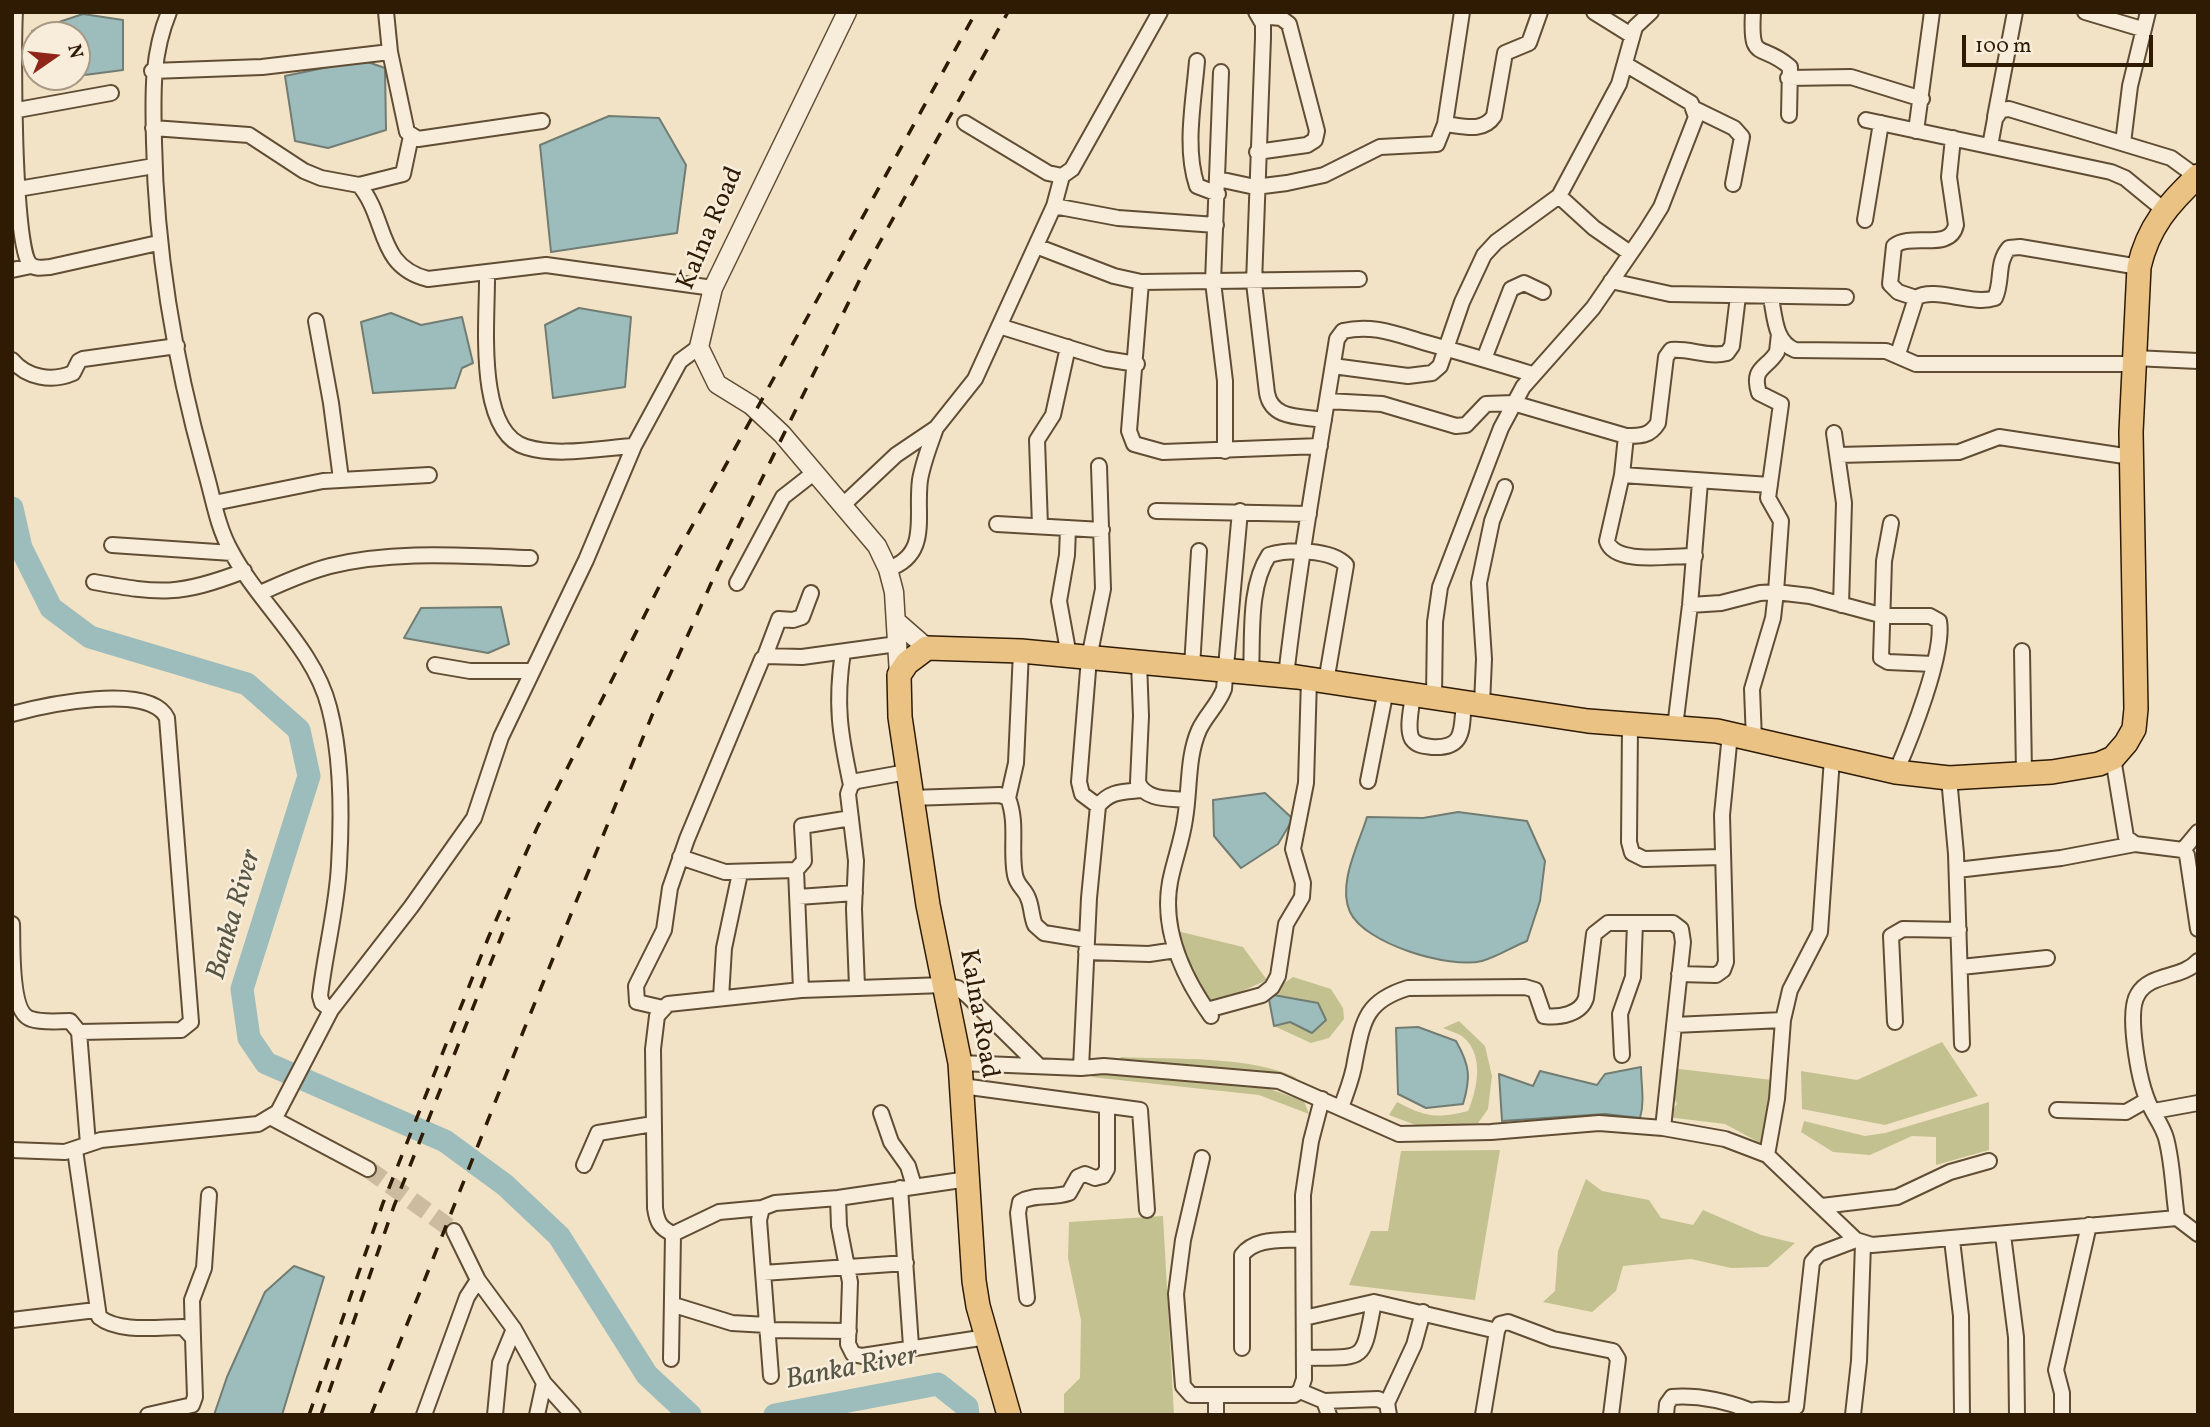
<!DOCTYPE html>
<style>
body{margin:0}
#map{position:relative;width:2210px;height:1427px;overflow:hidden;background:#f3e3c6;font-family:Vollkorn,serif}
canvas{display:block}
.frame{position:absolute;inset:0;border:14px solid #2f1b04;pointer-events:none}
.north{position:absolute;left:21px;top:21px;width:70px;height:70px;box-sizing:border-box;background:#f7edda;border:2px solid #a79984;border-radius:50%;rotate:76deg;font-size:19px;font-weight:700;line-height:28px;text-align:center;color:#2f1b04}
.north::after{content:'';display:block;margin:auto;width:24px;height:32px;background:#8f2418;clip-path:polygon(50% 0,100% 100%,50% 72%,0 100%)}
.scale{position:absolute;left:1962px;top:35px;width:191px;height:32px;box-sizing:border-box;border:4px solid #2f1b04;border-top:0;padding-left:9px;font-size:21px;line-height:24px;white-space:nowrap;color:#2f1b04;-webkit-text-stroke:5px #f7edda;paint-order:stroke}
</style>
<div id="map">
<canvas width="2210" height="1427"></canvas>
<div class="frame"></div>
<div class="north">N</div>
<div class="scale">100 m</div>
</div>
<script>
const ctx = document.querySelector('canvas').getContext('2d');
ctx.lineJoin = 'round';
function paint(path, color) {
  ctx.fillStyle = color;
  ctx.fill(path, 'evenodd');
}
function trace(path, color, width, dash) {
  ctx.strokeStyle = color;
  ctx.lineWidth = width;
  ctx.lineCap = dash ? 'butt' : 'round';
  ctx.setLineDash(dash || []);
  ctx.stroke(path);
}
function drawText(font, color, halo, rows, align = 'center') {
  ctx.font = font + ' Vollkorn,serif';
  ctx.lineWidth = 5;
  ctx.setLineDash([]);
  ctx.textBaseline = 'middle';
  ctx.strokeStyle = halo;
  ctx.fillStyle = color;
  for (const [text, x, y, turn = 0] of rows) {
    ctx.save();
    ctx.translate(x, y);
    ctx.rotate((+turn || 0) * Math.PI / 180);
    ctx.textAlign = isNaN(turn) ? turn : align;
    if (halo) ctx.strokeText(text, 0, 0);
    ctx.fillText(text, 0, 0);
    ctx.restore();
  }
}
paint(new Path2D(`
 M1177 931 1243 947 1267 980 1211 1005 1185 964Z
 M1293 977 1331 989 1343 1008 1344 1019 1329 1038 1311 1043 1274 1026 1290 1022 1318 1003 1268 994Z
 M1459 1021 1485 1046 1492 1076 1488 1109 1478 1123 1421 1127 1389 1115 1397 1102C1426 1117 1436 1119 1468 1111 1477 1090 1485 1055 1463 1037 1458 1033 1449 1031 1443 1028Z
 M1942 1042 1978 1096 1885 1125 1802 1109 1801 1071 1857 1080Z
 M1121 1057C1174 1060 1249 1055 1297 1078L1119 1061Z
 M1671 1068 1772 1080 1770 1116 1764 1145 1725 1124 1667 1117 1677 1104 1669 1088Z
 M1098 1074 1267 1088 1304 1101 1309 1114 1259 1095 1091 1077Z
 M1989 1102V1150L1936 1165V1137L1912 1136 1870 1155 1833 1152 1801 1132 1804 1121 1865 1136 1885 1133Z
 M1500 1150 1475 1300 1349 1285 1371 1231H1388L1401 1151Z
 M1586 1179 1602 1191 1649 1200 1661 1218 1693 1225 1703 1210 1761 1235 1795 1243 1768 1267 1731 1268 1691 1259 1623 1266 1616 1291 1592 1312 1543 1302 1555 1291 1558 1251Z
 M1163 1216 1174 1415H1064V1394L1080 1378 1081 1320 1068 1258 1069 1222Z`), '#c3c190');
const water = new Path2D(`
 M83 14 123 20V70L77 76V35H35V47L32 31Z
 M362 60 385 68 386 130 328 148 295 141 285 76Z
 M609 116 659 118 686 165 677 233 551 252 540 145Z
 M579 308 631 317 625 387 553 398 545 325Z
 M391 313 421 325 462 317 473 363 462 368 455 388 373 393 361 322Z
 M501 607 509 644 488 653 404 638 421 608Z
 M1265 793 1293 819 1278 844 1241 868 1214 836 1213 800Z
 M1458 812 1527 821 1545 861 1540 901 1527 941C1512 947 1497 957 1482 961 1449 969 1365 944 1350 912 1337 884 1359 844 1367 817L1423 818Z
 M1268 994 1318 1003 1326 1020 1312 1033 1290 1022 1274 1026Z
 M1418 1027 1456 1041C1470 1066 1471 1077 1463 1104L1426 1108 1398 1094 1396 1028Z
 M1641 1067C1641 1085 1645 1101 1640 1118L1605 1114 1502 1121 1499 1074 1533 1086 1540 1071 1597 1085 1605 1074Z
 M294 1266 324 1277 282 1415H214L227 1377 265 1292Z`);
paint(water, '#9dbdbc');
trace(water, '#717c72', 2);
trace(new Path2D(`
 M12 508 21 548 51 608 90 637 247 684 299 730 309 776 242 989 249 1038 266 1063 445 1141 505 1185 559 1236 647 1375 690 1415
 M775 1415 938 1384 967 1407 968 1415`), '#9dbdbc', 23);
trace(new Path2D(`
 M368 1169 454 1231`), '#ccbb9f', 18, [18, 9]);
const minor = new Path2D(`
 M15 12C13 45 13 248 30 264 35 270 44 267 50 267L158 243
 M169 12C151 56 153 96 154 142 156 253 175 363 205 470 213 497 217 526 231 551 259 604 314 648 329 707 342 756 342 814 339 865 337 908 325 952 320 996L322 1003 331 1010
 M386 12 390 52 407 132 418 139 542 121
 M1256 12 1263 24V38L1254 283 1267 393C1272 420 1301 416 1324 420
 M1594 12 1631 35
 M1753 12C1750 64 1760 41 1790 67L1789 115
 M2085 12 2142 29
 M1197 61C1194 100 1184 148 1197 186L1218 194
 M152 71 262 67 390 52
 M1221 72 1213 282 1225 381V451
 M1788 78 1851 77 1922 99
 M1695 109 1734 128 1742 137 1733 184
 M12 111 111 93
 M1995 117 2015 12
 M1866 120 2111 172 2125 178 2164 210
 M965 123 1048 173 1062 176 1072 169 1160 12
 M1445 124C1463 126 1483 133 1494 116L1505 53 1529 43 1540 12
 M153 128 249 135 304 171 321 178 359 185C388 219 376 266 428 279L546 265 713 288
 M1916 131 1932 12
 M2123 143 2130 86 2148 12
 M1990 146 1995 119 2001 110 2009 109 2171 158 2197 177
 M1257 152 1307 145 1315 140 1317 131 1289 24 1281 18 1260 16
 M1218 179 1255 187 1287 183 1324 175 1380 147 1437 144 1445 124 1462 12
 M359 185 403 174 411 136
 M12 190 154 166
 M1559 196 1594 228 1630 253
 M1054 206 1118 218 1216 225
 M1865 220 1881 123
 M1036 246 1114 276 1141 282 1359 279
 M12 270 31 266
 M487 273C488 315 474 432 526 447 558 457 601 448 634 446
 M1611 281 1670 294 1846 297
 M1141 282 1129 431 1134 444 1163 452 1320 446
 M1771 298C1775 318 1775 342 1795 350L1886 351 1916 364H2133
 M1916 298 1898 292 1890 284 1894 246C1912 232 1950 252 1956 225L1949 177 1953 138
 M316 321 331 403 341 479
 M999 326 1105 359 1137 364
 M1898 354 1916 298C1934 286 1972 306 1995 298 2003 281 1996 263 2009 248L2020 247 2139 267
 M2134 358 2198 361
 M1484 359 1511 289 1524 283 1543 292
 M12 360C27 378 52 382 73 373L79 361 83 359 177 346
 M1333 366 1408 376 1432 373 1440 366 1462 302 1484 255 1496 242 1559 196 1619 84 1635 27 1651 12
 M1327 401 1382 404 1456 426 1466 425 1486 404 1513 403 1626 436C1641 436 1650 436 1658 423L1666 357 1671 350C1690 348 1708 358 1727 353L1732 346 1738 296
 M1834 433 1844 503 1841 605
 M1626 436 1622 475 1607 541C1615 566 1673 555 1695 556
 M1838 455 1959 452 1999 437 2131 457
 M1622 475 1770 485
 M214 503 323 481 429 475
 M844 504 896 455 936 428 975 379 1054 206 1062 176
 M1156 511 1309 514
 M1891 523 1884 561 1881 658 1888 662 1933 664
 M997 524 1102 530
 M1040 526 1037 440 1053 415 1068 347
 M1068 528 1067 555 1059 601 1069 656
 M112 545 232 553
 M888 569C931 554 915 516 920 480 923 462 930 445 936 428
 M94 582C161 594 179 596 244 571
 M737 583 783 497 815 472
 M260 593C283 583 306 572 330 566 395 550 465 556 530 558
 M1690 605 1721 603 1760 593 1776 592 1810 596 1884 616H1930L1939 621C1945 653 1910 740 1896 772
 M2022 651 2024 774
 M843 652C835 704 840 734 851 785
 M765 656 779 619 793 620 802 617 811 593
 M1139 662 1141 716 1138 782C1145 801 1170 798 1187 800
 M435 665 470 671H531
 M1192 667 1199 551
 M1251 673C1253 636 1248 587 1269 555 1289 549 1331 549 1346 565L1326 682
 M1286 676C1299 563 1319 451 1337 339L1343 331C1372 324 1396 334 1423 342 1459 352 1496 363 1532 374
 M1413 694C1412 707 1406 728 1412 739 1417 746 1425 746 1432 747 1466 749 1461 728 1464 702
 M1434 697 1435 622 1440 587 1501 428 1523 387 1593 308 1646 231 1661 207 1696 117 1691 103 1625 64
 M1482 704 1484 659 1479 583 1492 521 1505 487
 M12 714C45 705 150 682 167 718L191 1022 181 1030 79 1032
 M1630 725 1629 842 1632 853 1644 859 1722 857
 M1675 727 1690 605 1700 482
 M1754 740 1752 689 1773 618 1776 592 1781 521 1768 498 1781 404 1759 393C1751 367 1767 369 1777 352L1779 334
 M2113 758 2126 837 2135 844 2183 850 2187 855 2198 929
 M1949 778 1956 854 1962 1044
 M1368 781 1386 690
 M911 798 1000 795 1008 798C1018 823 1010 850 1015 875 1017 886 1025 889 1028 898 1032 907 1031 916 1035 925L1044 933 1087 940
 M1008 798 1016 763 1021 651
 M1098 806 1082 794 1079 782 1089 658 1103 589 1099 466
 M2183 850 2198 832
 M680 857 725 872 796 870 804 861 802 826 851 818
 M796 870 801 990
 M1957 870 2061 858 2135 844
 M798 897 855 893
 M12 924C13 943 9 1013 31 1019 43 1023 58 1021 70 1021L79 1032 88 1144
 M1086 952 1149 954 1176 950
 M1961 967 2047 958
 M1679 974 1716 975 1723 970 1726 962 1722 815 1730 734
 M857 987 854 909 856 861 848 794 851 785 857 781 907 772
 M721 998 724 948 740 873
 M663 1008 637 1002 636 986 664 930 670 888 687 839 762 659 765 656 802 657 897 644
 M1207 1010 1262 995 1272 987 1278 976 1286 924 1302 897 1303 883 1293 849 1306 783 1309 679
 M1211 1016C1184 978 1161 931 1170 882 1174 861 1182 841 1185 819 1190 790 1187 757 1199 730 1206 715 1218 705 1224 689L1240 511
 M1895 1022 1891 936 1903 929 1959 930
 M1674 1025 1783 1020
 M1622 1055 1620 1014 1633 977 1635 923
 M960 1063 1081 1068 1104 1066 1279 1081 1399 1134 1491 1132 1599 1123 1663 1128 1725 1139 1767 1155 1856 1240 1872 1245 2177 1218 2198 1234
 M1081 1068 1089 898 1098 806C1110 791 1122 792 1141 790
 M962 1086 1140 1110 1147 1210
 M1341 1108C1346 1093 1353 1077 1355 1061 1363 1021 1365 1001 1408 988L1525 987 1535 990 1544 1016C1560 1018 1581 1014 1586 998L1594 934 1608 923H1673L1681 929 1683 942 1663 1128
 M2057 1110 2126 1112 2147 1100
 M2154 1111 2198 1103
 M881 1113 891 1142 908 1166 914 1186
 M272 1118 368 1169
 M12 1150 65 1152 101 1140 258 1124 278 1112 331 1010 411 907 474 818 501 737 586 560 634 446 680 361 699 347
 M75 1150 99 1317C119 1333 158 1327 183 1327L193 1338 195 1397 192 1405 148 1415
 M1767 1155 1777 1099 1783 1020 1790 990 1820 932 1832 758
 M1202 1158 1183 1240 1176 1294 1183 1386 1191 1395H1294L1300 1391 1304 1379 1303 1195 1311 1141 1322 1099
 M584 1165 598 1133 653 1124
 M900 1188 911 1346
 M838 1198 839 1226 850 1282 848 1344 853 1354 862 1356 987 1337
 M1822 1206 1897 1197 1950 1172 1989 1161
 M2177 1218C2173 1192 2173 1164 2166 1138 2162 1124 2152 1113 2147 1099 2139 1079 2126 1012 2138 994 2150 973 2182 979 2198 961
 M454 1231 478 1280 514 1329 544 1383 573 1415
 M673 1234C660 1228 657 1222 655 1208L653 1049 657 1016 668 1004 801 990 944 985 958 988 968 996 1037 1064
 M2003 1235 2016 1337 2017 1415
 M1952 1240 1961 1316 1962 1415
 M763 1273 906 1263
 M1027 1298 1018 1213 1020 1202C1036 1193 1052 1199 1069 1193L1078 1177 1085 1174 1095 1178 1103 1176 1107 1169V1106
 M674 1305 732 1323 767 1325
 M1304 1318 1374 1302 1497 1331
 M12 1320 96 1310
 M767 1330 849 1331
 M193 1338 192 1300 204 1268 209 1195
 M1242 1348V1255C1256 1237 1282 1241 1303 1239
 M1304 1358C1368 1357 1362 1363 1374 1302
 M671 1359 673 1234 719 1212 762 1208
 M771 1376 759 1220 762 1208 775 1203 838 1198 968 1179
 M1300 1391 1324 1401 1329 1415
 M1324 1401 1378 1399 1387 1403 1389 1415
 M1387 1403 1414 1345 1423 1312
 M424 1415 467 1297 478 1280
 M495 1415 500 1363 514 1329
 M537 1415 544 1383
 M1216 1415V1395
 M1483 1415 1497 1331 1500 1324 1508 1322 1553 1339 1613 1351 1618 1359 1611 1415
 M1666 1415 1667 1404 1672 1397C1698 1395 1725 1401 1749 1410
 M1742 1415C1757 1403 1780 1416 1796 1407L1812 1262 1819 1254 1856 1240
 M1853 1415 1859 1361 1863 1244
 M2062 1415V1393L2056 1370 2089 1225`);
const tertiary = new Path2D(`
 M847 12 713 288 699 347 717 384 751 405 782 434 877 546 888 569 894 592 899 675
 M896 621 927 648`);
const primary = new Path2D(`
 M1009 1415 978 1306 974 1281 960 1063 928 905 900 717 899 675 907 663 927 648 1021 651 1297 677 1588 721 1717 731 1896 772 1949 778 2052 772 2099 764 2113 758 2126 743 2134 729 2136 709 2131 432 2139 267C2148 227 2169 203 2198 176`);
trace(minor, '#604d34', 18);
trace(tertiary, '#604d34', 21);
trace(primary, '#2f1b04', 26);
trace(minor, '#f7edda', 14);
trace(tertiary, '#f7edda', 18);
trace(primary, '#eac283', 23);
trace(new Path2D(`
 M309 1415 383 1203 489 936 537 828 665 575 976 12
 M321 1415 394 1206 509 917
 M371 1415 523 1032 655 708 718 568 866 267 1008 12`), '#2f1b04', 3.5, [12, 12]);
drawText('26px', '#2f1b04', '#f7edda', [
 ["Kalna Road",712,229,-67],
 ["Kalna Road",977,1014,80]
]);
drawText('italic 28px', '#565444', '#f7edda', [
 ["Banka River",236,915,-74],
 ["Banka River",852,1370,-11]
]);
</script>
